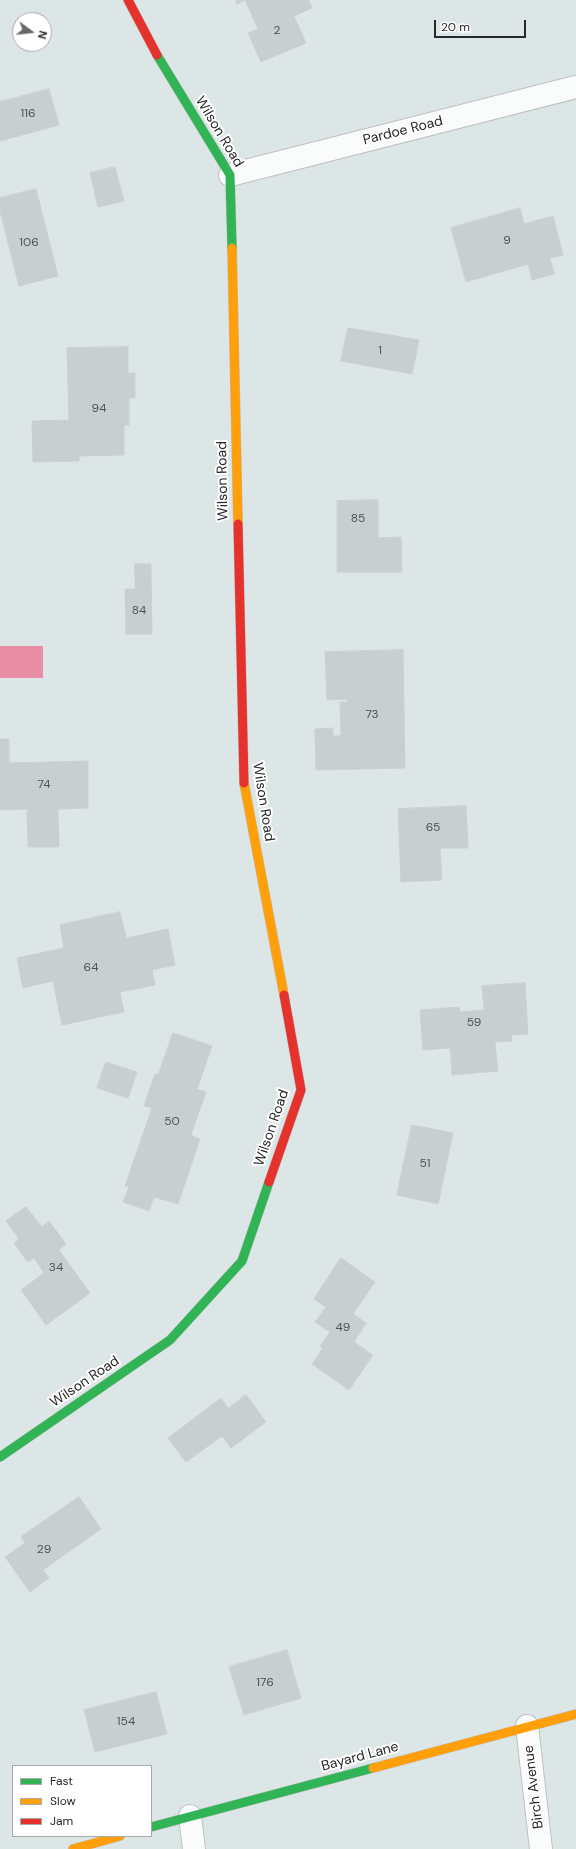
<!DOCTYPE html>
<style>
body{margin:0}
#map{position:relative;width:576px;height:1849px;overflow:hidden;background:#dde6e7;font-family:"DM Sans",sans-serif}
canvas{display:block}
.legend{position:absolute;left:12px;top:1765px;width:140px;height:72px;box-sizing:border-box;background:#fff;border:1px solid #a9a9a9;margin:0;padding:5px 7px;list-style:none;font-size:12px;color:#282828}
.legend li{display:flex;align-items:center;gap:8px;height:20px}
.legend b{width:20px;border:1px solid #a9a9a9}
.north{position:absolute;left:12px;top:12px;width:40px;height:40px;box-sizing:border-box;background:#fff;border:1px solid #a9a9a9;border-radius:50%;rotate:105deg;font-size:11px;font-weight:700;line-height:16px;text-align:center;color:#282828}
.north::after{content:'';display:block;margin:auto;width:14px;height:18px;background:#676a6b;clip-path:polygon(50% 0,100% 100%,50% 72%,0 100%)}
.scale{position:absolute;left:434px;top:20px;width:92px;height:18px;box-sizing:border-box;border:2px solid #282828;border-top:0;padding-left:5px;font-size:12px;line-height:14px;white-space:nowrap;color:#282828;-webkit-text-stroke:3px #fff;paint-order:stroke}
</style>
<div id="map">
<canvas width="576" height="1849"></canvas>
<ul class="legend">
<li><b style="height:5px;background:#30b455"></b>Fast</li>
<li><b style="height:5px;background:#ff9f0a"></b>Slow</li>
<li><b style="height:5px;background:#e5322d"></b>Jam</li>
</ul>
<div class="north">N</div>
<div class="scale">20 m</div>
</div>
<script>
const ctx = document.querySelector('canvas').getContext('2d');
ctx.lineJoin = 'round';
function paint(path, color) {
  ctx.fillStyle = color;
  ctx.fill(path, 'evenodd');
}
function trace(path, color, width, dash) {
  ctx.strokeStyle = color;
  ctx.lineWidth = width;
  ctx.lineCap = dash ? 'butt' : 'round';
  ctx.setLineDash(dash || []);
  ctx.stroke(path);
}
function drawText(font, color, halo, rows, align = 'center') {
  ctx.font = font + ' "DM Sans",sans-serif';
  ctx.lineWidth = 4;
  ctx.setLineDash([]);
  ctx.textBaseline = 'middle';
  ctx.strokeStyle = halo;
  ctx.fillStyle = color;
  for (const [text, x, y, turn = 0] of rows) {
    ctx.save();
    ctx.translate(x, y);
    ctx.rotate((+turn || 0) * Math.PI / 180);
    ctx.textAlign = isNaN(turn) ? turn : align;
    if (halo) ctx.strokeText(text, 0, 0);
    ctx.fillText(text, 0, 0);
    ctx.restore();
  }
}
paint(new Path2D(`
 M0 646H43V678H0Z`), '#ea8ea8');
const building = new Path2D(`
 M236 0H309L312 8 294 16 306 43 261 62 248 33 258 29 245 0 237 4Z
 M49 89 59 125 0 141V102Z
 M115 167 124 201 98 207 90 173Z
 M36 189 58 276 19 286 0 211V198Z
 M520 208 524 224 553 216 563 255 550 258 554 274 532 280 528 264 466 282 451 228Z
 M348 328 419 340 412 374 341 361Z
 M128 347V373H135V398H129V425H124V455L79 456V461L33 462 32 421 69 420 67 348Z
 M378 500V538L401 537 402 572H337V501Z
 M135 564H151L152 634H126L125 589H135Z
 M403 650 405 768 316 770 315 729 333 728V736H341L340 702H348L347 699 327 700 325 652Z
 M0 739H9V763L88 761V808L58 809 59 847H28L27 809 0 810Z
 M466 806 468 848H440L442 880 401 882 398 809Z
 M120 912 126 938 168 929 175 965 152 970 155 985 120 992 124 1012 62 1025 53 981 23 988 17 958 64 948 60 925Z
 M525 983 528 1034 511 1035 512 1041 495 1042 498 1071 452 1075 450 1048 423 1050 420 1010 459 1007 460 1012 484 1010 482 986Z
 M173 1033 212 1046 197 1089 206 1092 191 1135 200 1139 178 1204 154 1197 149 1211 123 1202 129 1187 125 1186 152 1108 144 1106 155 1074 158 1075Z
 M106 1062 137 1072 128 1098 97 1088Z
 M412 1125 453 1133 438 1204 397 1195Z
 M26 1207 42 1227 49 1221 66 1244 59 1250 90 1293 46 1325 21 1290 44 1273 34 1258 28 1262 14 1243 19 1239 6 1221Z
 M341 1258 375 1282 353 1314 366 1323 354 1342 373 1355 349 1390 312 1364 323 1348 320 1346 330 1332 315 1322 326 1307 314 1299Z
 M246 1395 266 1422 231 1448 222 1436 186 1462 168 1438 221 1398 228 1408Z
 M79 1497 101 1529 43 1570 49 1578 30 1592 5 1557 25 1543 21 1537Z
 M287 1650 301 1698 244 1715 229 1667Z
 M156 1692 167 1734 95 1752 84 1710Z`);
paint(building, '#c8cfd0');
trace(building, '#c9d1d2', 1);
const street = new Path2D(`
 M230 175 576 87
 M527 1726 541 1849
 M190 1816 194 1849`);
const fast = new Path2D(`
 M157 55 230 175 232 248
 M0 1457 170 1340 242 1261 269 1182
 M151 1827 373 1768`);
const slow = new Path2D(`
 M232 248 238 524
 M244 783 284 995
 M373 1768 576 1714
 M73 1849 120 1836`);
const jam = new Path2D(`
 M128 0 157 55
 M238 524 244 783
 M269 1182 301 1090 284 995`);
trace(street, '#bfc0c0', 24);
trace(fast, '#bfc0c0', 10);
trace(slow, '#bfc0c0', 10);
trace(jam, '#bfc0c0', 10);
trace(street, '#fafbfb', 22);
trace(fast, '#30b455', 9);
trace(slow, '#ff9f0a', 9);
trace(jam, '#e5322d', 9);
drawText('12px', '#515253', null, [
 ["2",277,31],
 ["116",28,114],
 ["9",507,241],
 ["106",29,243],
 ["1",380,351],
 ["94",99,409],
 ["85",358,519],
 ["84",139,611],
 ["73",372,715],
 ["74",44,785],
 ["65",433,828],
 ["64",91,968],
 ["59",474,1023],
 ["50",172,1122],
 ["51",425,1164],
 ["34",56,1268],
 ["49",343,1328],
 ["29",44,1550],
 ["176",265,1683],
 ["154",126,1722]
]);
drawText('14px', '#282828', '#fff', [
 ["Pardoe Road",403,131,-14],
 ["Wilson Road",219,132,59],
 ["Wilson Road",223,481,-91],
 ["Wilson Road",263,802,81],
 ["Wilson Road",272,1128,-71],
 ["Wilson Road",85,1382,-34],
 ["Bayard Lane",360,1757,-15],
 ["Birch Avenue",534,1787,-97]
]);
</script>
